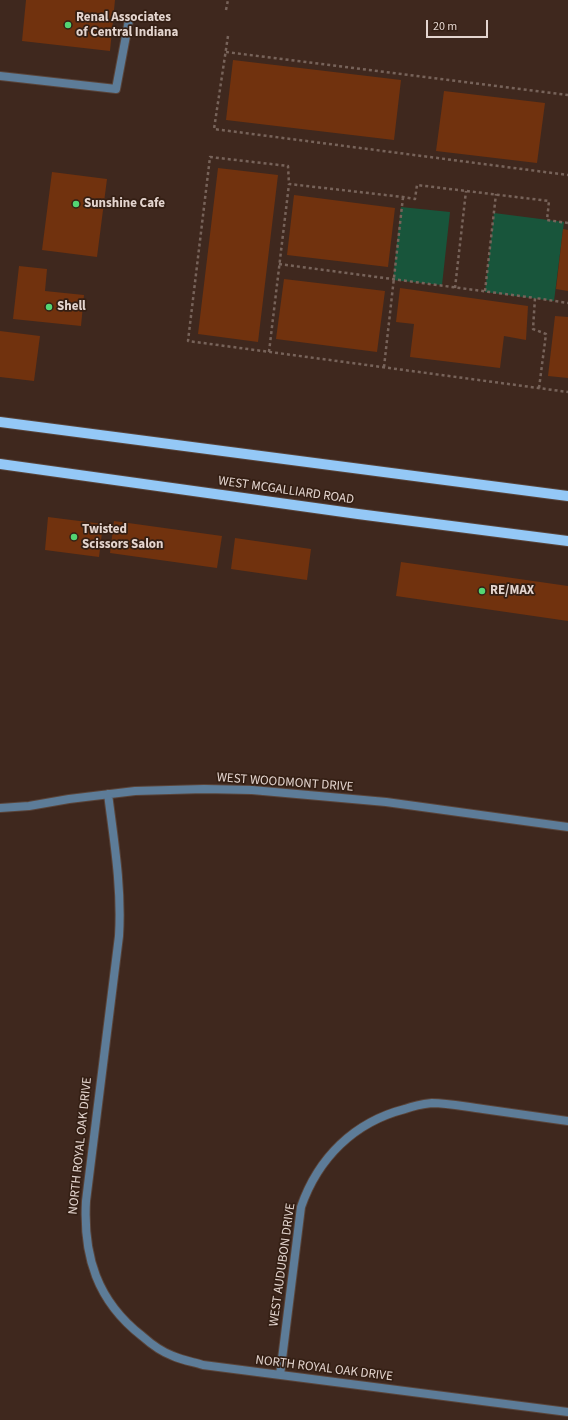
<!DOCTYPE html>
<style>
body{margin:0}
#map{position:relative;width:568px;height:1420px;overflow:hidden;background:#3f281e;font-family:"Source Sans 3",sans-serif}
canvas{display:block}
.scale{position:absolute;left:426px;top:20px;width:62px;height:18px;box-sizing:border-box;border:2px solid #e4d5cf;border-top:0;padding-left:5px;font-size:12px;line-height:14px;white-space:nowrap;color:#e4d5cf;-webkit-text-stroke:3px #341f14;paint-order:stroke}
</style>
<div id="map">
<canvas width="568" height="1420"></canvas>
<div class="scale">20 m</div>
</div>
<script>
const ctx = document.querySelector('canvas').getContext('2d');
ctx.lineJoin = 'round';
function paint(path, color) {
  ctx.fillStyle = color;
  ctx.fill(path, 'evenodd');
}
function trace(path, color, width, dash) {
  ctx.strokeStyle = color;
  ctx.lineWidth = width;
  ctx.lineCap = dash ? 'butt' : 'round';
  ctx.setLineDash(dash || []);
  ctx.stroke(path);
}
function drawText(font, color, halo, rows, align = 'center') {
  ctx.font = font + ' "Source Sans 3",sans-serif';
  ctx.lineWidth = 3.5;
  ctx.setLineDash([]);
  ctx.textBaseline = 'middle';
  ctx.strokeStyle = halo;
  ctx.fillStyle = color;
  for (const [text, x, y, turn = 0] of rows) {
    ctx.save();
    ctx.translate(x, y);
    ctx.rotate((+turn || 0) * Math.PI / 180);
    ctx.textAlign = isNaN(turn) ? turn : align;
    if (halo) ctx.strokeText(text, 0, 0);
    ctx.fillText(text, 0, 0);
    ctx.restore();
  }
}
paint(new Path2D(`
 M401 207 450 212 442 285 393 280Z
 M494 213 564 222 554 301 485 292Z`), '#18553b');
paint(new Path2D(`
 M26 0H115L110 51 22 41Z
 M233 60 401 80 394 140 226 120Z
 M444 91 545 103 537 163 436 151Z
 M218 168 278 175 258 342 198 334Z
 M52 172 107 179 97 257 42 250Z
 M294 195 395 208 388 267 287 255Z
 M563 229 568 230V291L556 289Z
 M19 266 47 269 45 291 84 295 81 326 13 319Z
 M284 279 385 291 377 352 276 339Z
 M400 288 528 306 526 340 504 336 500 368 410 357 414 324 396 322Z
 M555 316 568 317V378L548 376Z
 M0 331 40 336 34 381 0 377Z
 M48 517 103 524 99 557 45 550Z
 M114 521 222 536 217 568 110 553Z
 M235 538 311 549 307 580 231 569Z
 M401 562 568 586V621L396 596Z`), '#71320e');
const lane = new Path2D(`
 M0 76 116 89 129 20`);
const street = new Path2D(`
 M108 794C114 841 122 888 119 936L86 1201C83 1256 97 1301 142 1336 151 1344 162 1352 173 1356 182 1360 193 1362 203 1365L568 1412
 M0 808 29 806 69 799 135 791 204 789 252 790 386 802 568 827
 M280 1375 301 1207C318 1158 354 1122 405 1109 413 1106 423 1104 432 1103 449 1103 466 1107 483 1109 512 1113 540 1117 568 1121`);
const primary = new Path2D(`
 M0 422 568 496
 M0 464 358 514 568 541`);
trace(lane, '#59443a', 10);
trace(street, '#59443a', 10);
trace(primary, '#59443a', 12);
trace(new Path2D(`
 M226 10 228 0
 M228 36 214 129 568 175
 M226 52 568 95
 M568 223 547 220 549 201 417 185 415 199 403 197 289 184 288 166 210 157 188 341 568 392
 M279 264 535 298
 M455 288 466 191
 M485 291 496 194
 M269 352 289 184
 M384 367 403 197
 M539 388 546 334 533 329 535 298 568 303`), '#77635a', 2.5, [3, 3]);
trace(lane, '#5d7c98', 8);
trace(street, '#5d7c98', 8);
trace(primary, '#94c8f6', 10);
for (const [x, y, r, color] of [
 [68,25,4,"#53d673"],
 [76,204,4,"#53d673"],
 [49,307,4,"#53d673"],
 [74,537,4,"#53d673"],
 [482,591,4,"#53d673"]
]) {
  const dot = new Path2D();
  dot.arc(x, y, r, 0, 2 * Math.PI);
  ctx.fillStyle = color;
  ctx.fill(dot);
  trace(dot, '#341f14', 1.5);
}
drawText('bold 13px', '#e4d5cf', '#341f14', [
 ["Renal Associates",76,18],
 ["of Central Indiana",76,33],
 ["Sunshine Cafe",84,204],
 ["Shell",57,307],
 ["Twisted",82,530],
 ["Scissors Salon",82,545],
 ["RE/MAX",490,591]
], 'left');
drawText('13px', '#e4d5cf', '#341f14', [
 ["WEST MCGALLIARD ROAD",286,491,8],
 ["WEST WOODMONT DRIVE",285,783,4],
 ["NORTH ROYAL OAK DRIVE",81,1146,-84],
 ["WEST AUDUBON DRIVE",283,1265,-82],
 ["NORTH ROYAL OAK DRIVE",324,1369,7]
]);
</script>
